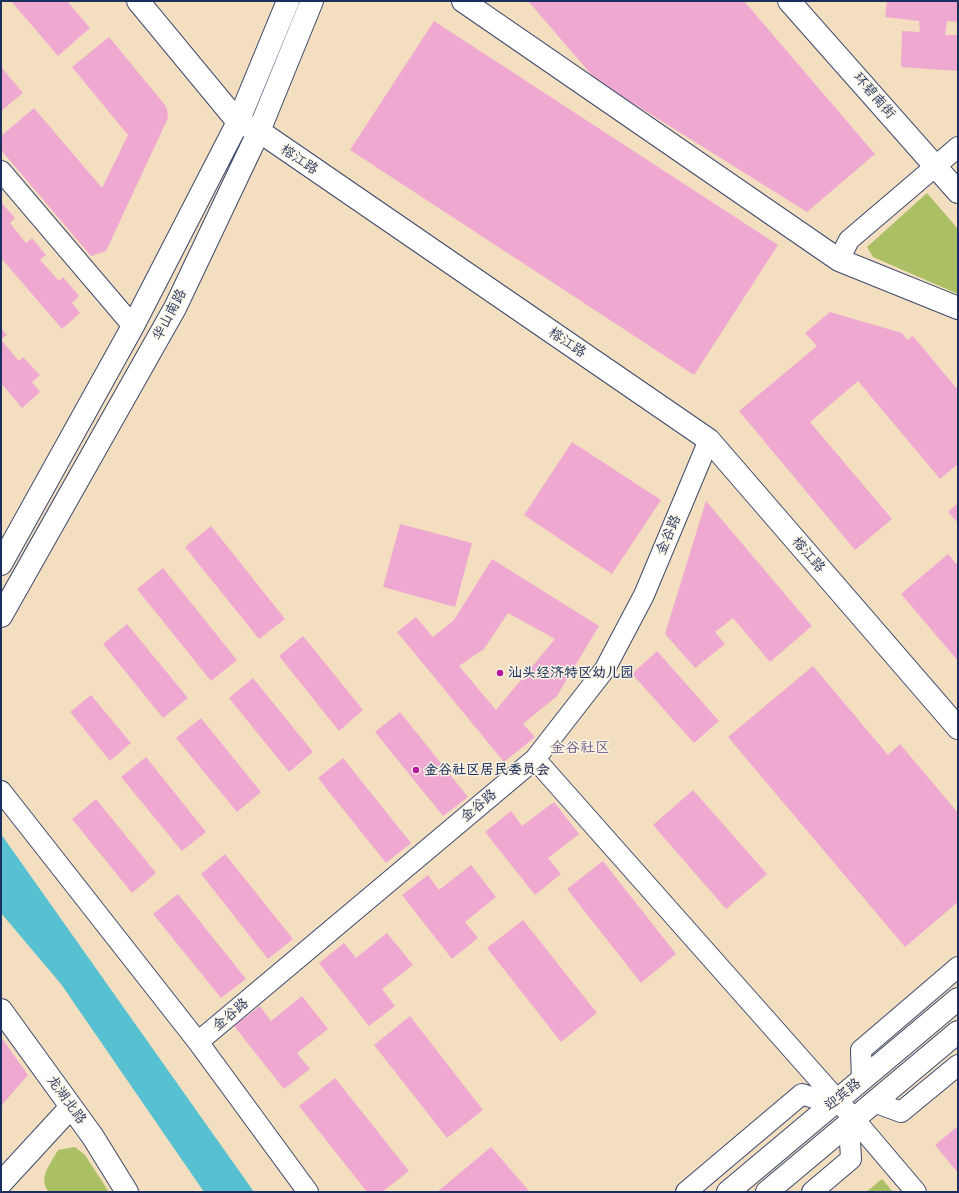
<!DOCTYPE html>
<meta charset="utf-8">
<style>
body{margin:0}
#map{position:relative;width:959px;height:1193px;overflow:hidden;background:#f4dec0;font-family:"Balsamiq Sans",sans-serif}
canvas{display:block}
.frame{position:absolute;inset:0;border:2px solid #1b2f5e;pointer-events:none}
</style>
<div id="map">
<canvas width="959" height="1193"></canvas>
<div class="frame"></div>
</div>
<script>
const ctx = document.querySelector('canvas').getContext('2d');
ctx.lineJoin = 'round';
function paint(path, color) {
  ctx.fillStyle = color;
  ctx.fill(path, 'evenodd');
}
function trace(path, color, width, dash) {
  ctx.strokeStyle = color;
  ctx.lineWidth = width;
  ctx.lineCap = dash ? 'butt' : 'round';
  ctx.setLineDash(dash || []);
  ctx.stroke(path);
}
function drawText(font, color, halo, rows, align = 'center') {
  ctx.font = font + ' "Balsamiq Sans","LXGW WenKai TC",sans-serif';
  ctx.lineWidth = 3;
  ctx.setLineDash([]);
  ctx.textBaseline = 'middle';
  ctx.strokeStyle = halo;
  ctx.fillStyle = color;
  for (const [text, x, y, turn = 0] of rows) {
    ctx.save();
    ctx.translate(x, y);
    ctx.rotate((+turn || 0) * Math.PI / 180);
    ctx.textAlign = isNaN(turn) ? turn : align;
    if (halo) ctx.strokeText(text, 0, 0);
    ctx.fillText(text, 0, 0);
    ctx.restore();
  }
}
paint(new Path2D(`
 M927 193 958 229V294L873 257 867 247Z
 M75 1147 85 1155 109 1192H49C37 1179 51 1163 58 1150Z
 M882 1179 893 1192H866Z`), '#abc064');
paint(new Path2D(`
 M1 834 254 1192H204L61 984 1 913Z`), '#57c1d2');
paint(new Path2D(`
 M11 1H67L90 28 58 56Z
 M528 1H744L875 154 807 212 596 80Z
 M887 1H958V22L947 21 945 35H958V71L901 67 902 31 920 32 919 21 885 17Z
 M434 21 778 245 694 375 350 150Z
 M109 37 165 105 167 109 168 118 106 251 91 256 1 150V136L34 108 102 188 128 135 72 67Z
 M1 67 23 93 1 111Z
 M1 202 15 218 10 223 26 243 32 238 46 255 40 260 59 281 63 277 79 296 72 303 80 313 62 329 1 258Z
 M830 312 902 333 907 340 913 336 958 390V464L940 479 858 381 810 422 892 519 855 550 739 411 817 346 805 333Z
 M1 328 7 335 1 339Z
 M1 340 19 361 23 357 40 375 32 382 40 392 22 408 1 383Z
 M572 442 661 500 612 574 524 515Z
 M706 501 812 626 770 662 733 618 715 632 725 644 695 668 665 634Z
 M958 503V523L948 512Z
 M400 524 472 543 455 607 383 587Z
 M211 526 285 619 259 639 185 547Z
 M948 554 958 566V661L901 594Z
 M492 559 599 626 557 696 523 724 535 737 504 762 397 632 416 617 433 637 454 620ZM508 613 555 639 496 710 459 666 484 649Z
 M163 568 237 660 211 681 137 589Z
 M127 624 188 698 163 718 103 644Z
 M303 636 363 710 339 731 279 656Z
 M657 651 719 721 694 743 632 674Z
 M813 666 888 755 900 744 958 813V902L905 947 728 737Z
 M253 678 313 752 289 772 229 698Z
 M91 695 131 743 110 761 70 712Z
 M400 712 468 797 443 816 375 732Z
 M201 718 261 792 237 812 176 738Z
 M146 757 206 832 182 851 121 777Z
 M343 758 411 843 386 863 318 778Z
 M693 790 767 874 726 909 653 825Z
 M96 799 156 873 132 893 72 819Z
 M554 802 579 834 548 858 561 874 535 895 485 832 511 811 522 826Z
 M225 854 293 939 268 959 201 874Z
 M603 861 676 954 641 983 567 889Z
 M471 865 496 897 465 922 478 938 452 959 402 895 428 875 439 890Z
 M178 894 246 979 221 998 153 914Z
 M523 920 597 1013 561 1042 487 948Z
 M387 933 413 965 382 989 395 1006 369 1026 319 963 344 943 356 958Z
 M302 996 328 1029 297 1053 310 1069 284 1089 234 1026 260 1006 271 1021Z
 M410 1016 483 1110 447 1138 374 1045Z
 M1 1037 28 1075 1 1106Z
 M335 1078 409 1171 382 1192H367L299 1106Z
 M958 1126V1173L935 1145Z
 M491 1147 530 1192H437Z`), '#efa9d1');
const street = new Path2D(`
 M1 171 133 326
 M839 260 849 240 958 147
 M535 759 854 1119 916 1192
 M1 791 198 1042 308 1192
 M198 1042 535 759 605 669 644 595 709 440
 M862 1080 861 1050 958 967
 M874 1102 901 1112 958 1065
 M686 1192 802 1094 831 1104
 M812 1192 851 1159 849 1123`);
const secondary = new Path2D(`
 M138 1 238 122 259 131 709 440 958 728
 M463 1 839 260 958 308
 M789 1 958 192
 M1 564 133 326 238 122 288 1
 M1 616 175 308 259 131 312 1
 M1 1010 93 1137 127 1192
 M1 1183 71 1107
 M728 1192 958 999
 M767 1192 958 1032`);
trace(street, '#3c496d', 22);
trace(secondary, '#3c496d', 24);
trace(street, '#fff', 20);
trace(secondary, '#fff', 22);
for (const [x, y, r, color] of [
 [500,673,4,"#b5179e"],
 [416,770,4,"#b5179e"]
]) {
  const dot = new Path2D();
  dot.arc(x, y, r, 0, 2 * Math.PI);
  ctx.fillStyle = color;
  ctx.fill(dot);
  trace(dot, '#fcf5e5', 1.5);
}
drawText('14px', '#1b2f5e', '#fcf5e5', [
 ["环碧南街",874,96,49],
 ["榕江路",299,160,34],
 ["华山南路",170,315,-62],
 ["榕江路",567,343,34],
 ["金谷路",669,535,-67],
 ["榕江路",808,555,49],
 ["金谷路",479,806,-40],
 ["金谷路",231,1015,-40],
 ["迎宾路",843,1095,-39],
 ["龙湖北路",66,1100,54]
]);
drawText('bold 14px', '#1b2f5e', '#fcf5e5', [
 ["汕头经济特区幼儿园",508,673],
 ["金谷社区居民委员会",424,770]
], 'left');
drawText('15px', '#655a86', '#fcf5e5', [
 ["金谷社区",580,748]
]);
</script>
